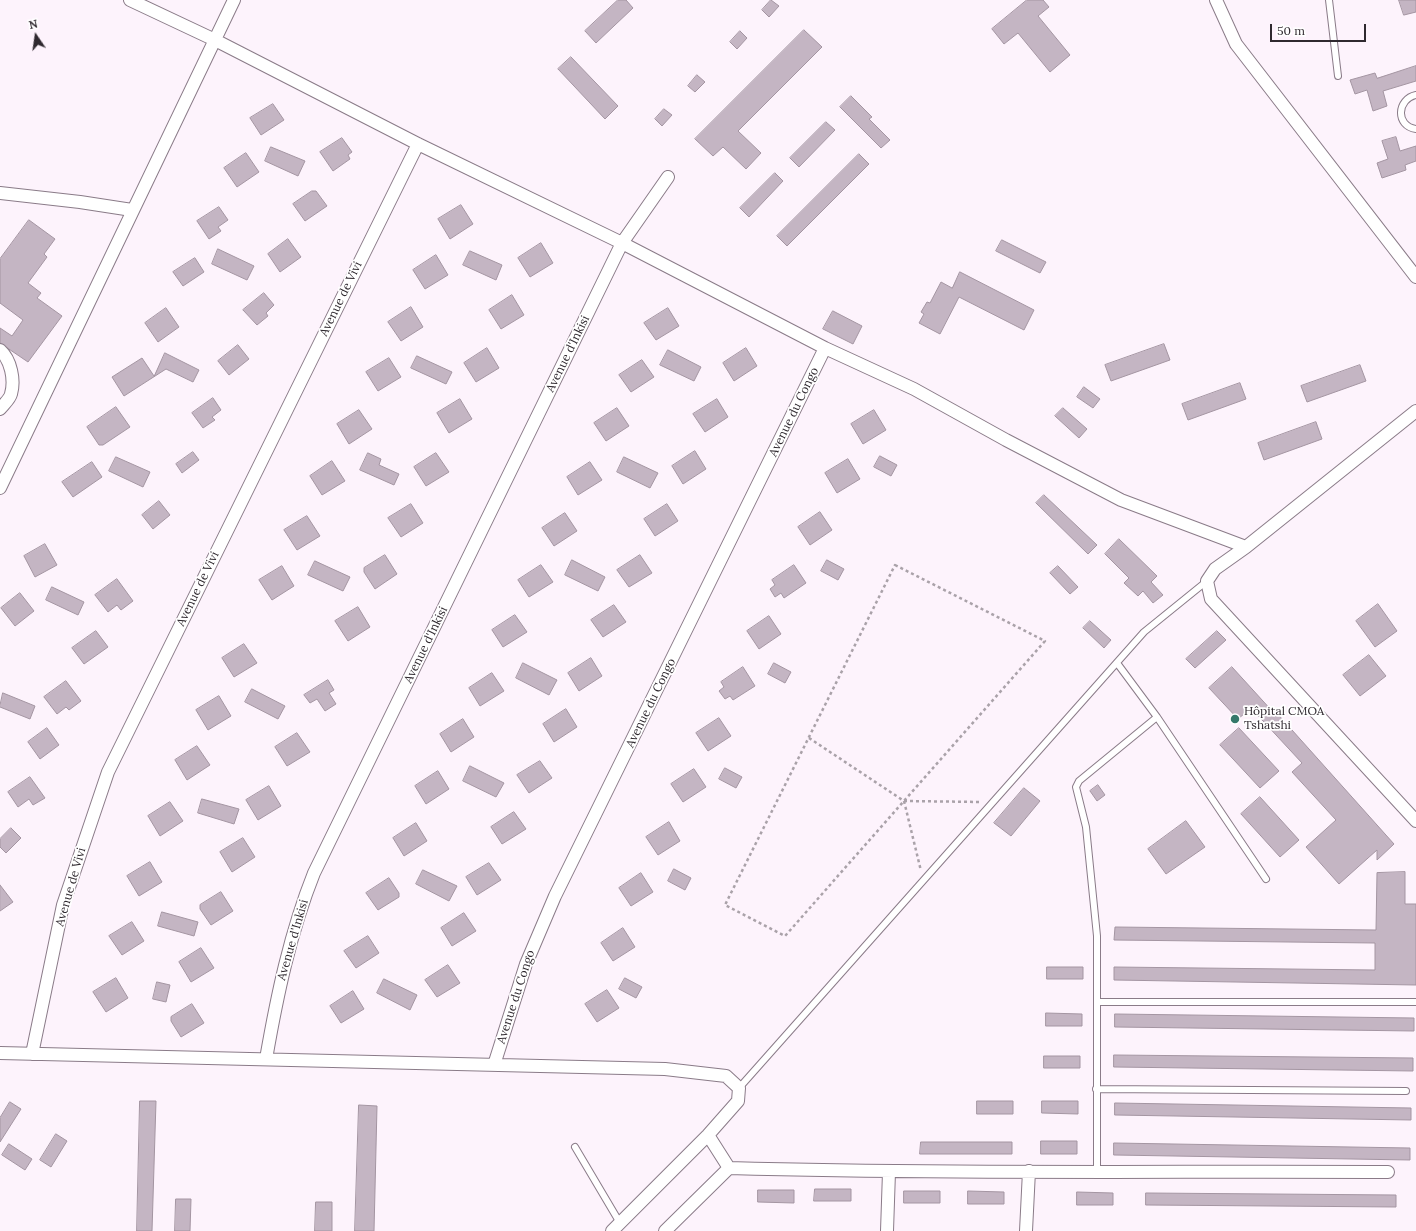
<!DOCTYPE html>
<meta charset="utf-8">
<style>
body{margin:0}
#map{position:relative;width:1416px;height:1231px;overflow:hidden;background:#fdf3fc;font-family:Lora,serif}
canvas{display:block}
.north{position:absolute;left:16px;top:16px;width:40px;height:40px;-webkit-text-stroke:3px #fff;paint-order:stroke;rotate:347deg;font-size:11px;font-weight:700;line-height:16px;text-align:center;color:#2f292f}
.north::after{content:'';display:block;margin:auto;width:14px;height:18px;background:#2f292f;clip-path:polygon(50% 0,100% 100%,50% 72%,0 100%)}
.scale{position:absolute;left:1270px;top:24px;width:96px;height:18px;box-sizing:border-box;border:2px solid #2f292f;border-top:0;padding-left:5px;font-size:12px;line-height:14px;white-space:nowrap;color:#2f292f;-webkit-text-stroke:3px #fff;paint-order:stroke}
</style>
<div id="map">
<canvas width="1416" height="1231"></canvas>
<div class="north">N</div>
<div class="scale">50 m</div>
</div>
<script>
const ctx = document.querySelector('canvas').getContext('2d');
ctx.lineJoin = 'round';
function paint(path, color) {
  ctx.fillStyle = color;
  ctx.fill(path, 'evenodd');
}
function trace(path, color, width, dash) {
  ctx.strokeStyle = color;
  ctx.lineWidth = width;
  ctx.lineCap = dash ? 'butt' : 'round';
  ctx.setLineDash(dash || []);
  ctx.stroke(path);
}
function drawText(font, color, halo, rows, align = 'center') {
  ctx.font = font + ' Lora,serif';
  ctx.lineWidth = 3.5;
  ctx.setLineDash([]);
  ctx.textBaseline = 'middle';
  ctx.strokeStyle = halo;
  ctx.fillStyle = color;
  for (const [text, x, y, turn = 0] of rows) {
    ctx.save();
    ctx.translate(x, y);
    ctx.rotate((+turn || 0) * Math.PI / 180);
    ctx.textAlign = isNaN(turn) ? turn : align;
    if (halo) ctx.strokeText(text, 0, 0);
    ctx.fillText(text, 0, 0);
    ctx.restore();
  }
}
const building = new Path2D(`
 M618 0H626L633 8 596 43 585 31Z
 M771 0 779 6 769 17 762 10Z
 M1027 0H1043L1049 7 1038 16 1070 55 1050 72 1018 33 1004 44 992 29Z
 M1399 0H1416V12L1404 15Z
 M804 30 822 47 738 131 761 153 746 169 723 147 713 156 695 139Z
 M740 31 747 38 737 49 730 42Z
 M571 57 618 106 605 119 558 69Z
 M1416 66V81L1383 91 1387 106 1373 111 1367 90 1355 94 1350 80 1375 73 1377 78Z
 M697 75 705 82 695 92 688 86Z
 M851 96 872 117 869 119 890 140 881 148 840 107Z
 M273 104 284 120 261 135 250 118Z
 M664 109 672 115 662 126 655 119Z
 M826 122 835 130 799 167 790 158Z
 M1396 137 1400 151 1416 146V161L1405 165 1406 170 1382 178 1377 163 1388 159 1382 141Z
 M342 138 352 152 348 155 350 159 333 171 320 152Z
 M271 147 305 161 298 176 265 161Z
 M246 153 259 172 237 187 224 168Z
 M859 154 869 164 787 246 777 236Z
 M775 173 783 181 749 217 740 208Z
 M312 191H316L327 206 305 221 293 204Z
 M461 205 473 224 450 239 438 219Z
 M219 207 228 220 218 227 221 231 209 239 197 221Z
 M29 220 55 239 44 254 47 257 28 283 41 293 37 298 62 316 28 362 0 343V328L12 336 23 320 0 303V259Z
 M288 239 301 257 280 272 268 254Z
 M1002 240 1046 262 1040 273 996 251Z
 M541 243 553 263 530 277 518 258Z
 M218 249 254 266 247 280 212 264Z
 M470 251 502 265 496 280 463 265Z
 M436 255 448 275 425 289 413 270Z
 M195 258 204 272 183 286 173 272Z
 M960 272 1034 310 1024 330 959 297 940 334 919 323 924 314 921 312 927 302 930 303 941 282 952 288Z
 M264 293 274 305 266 313 268 316 257 325 243 310Z
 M512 295 524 315 501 329 489 310Z
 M411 307 423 327 401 341 388 322Z
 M166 308 179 327 158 342 145 323Z
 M668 308 679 326 656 340 644 323Z
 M833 311 862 326 853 344 823 329Z
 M1164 344 1170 360 1111 381 1105 365Z
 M238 345 249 359 229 375 218 361Z
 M487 348 499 368 476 382 464 363Z
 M746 348 757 366 734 381 723 363Z
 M668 350 701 367 694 381 660 365Z
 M165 353 199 370 193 382 166 369 124 396 112 377 142 358 154 376Z
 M417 356 452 372 446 384 411 368Z
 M389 358 401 377 378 391 366 372Z
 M642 360 654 377 631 392 619 375Z
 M1360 365 1366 381 1307 402 1301 386Z
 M1240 383 1246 399 1188 420 1182 404Z
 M1084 387 1100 399 1093 408 1077 397Z
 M213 398 221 410 212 417 215 420 203 428 192 413Z
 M460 399 472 419 449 433 437 413Z
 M717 399 728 417 705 432 693 414Z
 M116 407 130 427 103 445H99L87 427Z
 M617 408 629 426 606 441 594 423Z
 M1063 408 1087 429 1079 438 1055 416Z
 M359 410 372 429 349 444 337 424Z
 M874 410 886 430 863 444 851 424Z
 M1316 422 1322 439 1264 460 1258 443Z
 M695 451 706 469 683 484 672 466Z
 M193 452 199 460 182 473 176 464Z
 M368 453 381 459 379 465 399 474 394 485 360 470Z
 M436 453 449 472 426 486 414 467Z
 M880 456 897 465 891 476 874 467Z
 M116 457 150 472 143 487 109 471Z
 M624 457 658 473 650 488 617 472Z
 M848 459 860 479 837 493 825 473Z
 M332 461 345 481 322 495 310 476Z
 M92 462 102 477 73 497 62 482Z
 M590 462 602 480 578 495 567 477Z
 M1044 495 1097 545 1088 554 1036 503Z
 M159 501 170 515 153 529 142 515Z
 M411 504 423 523 401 537 388 518Z
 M667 504 678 521 655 536 644 519Z
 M820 512 832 530 810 545 798 527Z
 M565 513 577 531 554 546 542 528Z
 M307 516 320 536 297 550 284 530Z
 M1119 539 1157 576 1151 582 1163 595 1153 603 1143 591 1138 596 1124 583 1129 578 1105 554Z
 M45 544 57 565 35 577 24 556Z
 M385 555 397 574 375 589 364 572V568Z
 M640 555 652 573 629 587 617 570Z
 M572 560 605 577 598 591 565 575Z
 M827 560 844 569 838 580 821 571Z
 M315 561 350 577 343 591 308 575Z
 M541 565 553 582 529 597 518 580Z
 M794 565 806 583 784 598 781 593 775 597 770 589 775 585 772 580Z
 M282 566 294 586 272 600 259 580Z
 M1058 566 1078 587 1070 594 1050 573Z
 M117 579 133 601 121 610 117 605 108 612 95 595Z
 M52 587 84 602 78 615 46 600Z
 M20 593 34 611 15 626 1 608Z
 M1378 604 1397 631 1375 647 1356 621Z
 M614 605 626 622 603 637 591 620Z
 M358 607 370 627 348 641 335 621Z
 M515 615 527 632 503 647 492 630Z
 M769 616 781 634 759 649 747 631Z
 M1090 621 1111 640 1104 648 1083 628Z
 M96 631 108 647 84 664 72 648Z
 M1217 631 1226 640 1195 668 1186 659Z
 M244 644 257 663 234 677 222 658Z
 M1369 655 1386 676 1360 696 1343 675Z
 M591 658 602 676 579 691 568 673Z
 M523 663 557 680 549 695 516 678Z
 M774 663 791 672 785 683 768 674Z
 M743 667 755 686 733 700 730 696 725 699 719 691 724 687 721 682Z
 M1232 667 1273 712 1275 711 1394 844 1377 860V850L1339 884 1306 847 1336 820 1292 772 1302 763 1251 708 1238 719 1209 688Z
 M492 673 504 691 480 706 469 688Z
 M328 680 334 690 329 693 336 704 325 711 317 699 310 703 304 695Z
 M66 681 81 701 69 710 66 707 57 714 44 697Z
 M252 689 285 706 278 719 245 702Z
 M3 693 35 706 30 719 0 707Z
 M219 696 231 716 208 730 196 710Z
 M566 709 577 727 554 742 543 724Z
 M719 718 731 736 708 751 696 733Z
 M463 719 474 737 451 752 440 734Z
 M47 728 59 745 40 759 28 742Z
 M1239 728 1279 771 1260 788 1220 745Z
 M297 733 310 752 287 766 275 747Z
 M197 746 210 765 187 780 175 760Z
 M540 761 552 778 529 793 517 775Z
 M470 766 504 783 496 797 463 781Z
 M725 768 742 777 736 788 719 779Z
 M694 769 706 787 683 802 671 784Z
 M438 771 449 789 426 804 415 786Z
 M30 777 45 798 33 805 29 799 18 807 8 792Z
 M1098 785 1105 795 1097 801 1090 791Z
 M269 786 281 806 258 820 246 800Z
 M1024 788 1040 801 1011 836 994 823Z
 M1260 797 1299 840 1280 857 1241 814Z
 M202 799 239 809 234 824 198 813Z
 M170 802 183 821 160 836 148 816Z
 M514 812 526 829 502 844 491 827Z
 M1186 821 1205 847 1166 874 1148 849Z
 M669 822 680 841 658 855 646 837Z
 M416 823 427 841 404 856 393 838Z
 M11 828 21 838 6 853 0 847V839Z
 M243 838 255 857 232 872 220 852Z
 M150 862 162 882 139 896 127 876Z
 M489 863 501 880 477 895 466 877Z
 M674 869 691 878 685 890 668 881Z
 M423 870 457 886 449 901 416 884Z
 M1405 872V904H1416V985L1114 980V967L1375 970V943L1114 940 1115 927 1376 930 1377 873Z
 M641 873 653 892 631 906 619 888Z
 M389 878 399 893V897L378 910 366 893Z
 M0 885 13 902 0 911Z
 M221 892 233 911 211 925 200 909V905Z
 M162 912 198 922 194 936 158 926Z
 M464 913 476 931 452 946 441 928Z
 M132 922 144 941 122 955 109 936Z
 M623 928 635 947 613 961 601 943Z
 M368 936 379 953 356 968 344 951Z
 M201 948 214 968 191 982 179 962Z
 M448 965 460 983 437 997 425 980Z
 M1047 967H1083V979H1047Z
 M116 978 128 998 106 1012 93 992Z
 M625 978 642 987 636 998 619 989Z
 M384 979 417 995 410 1010 377 993Z
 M157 982 170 985 166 1002 153 999Z
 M607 990 619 1008 597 1022 585 1004Z
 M353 991 364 1009 341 1023 330 1006Z
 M192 1004 204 1023 181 1037 171 1021V1017Z
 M1046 1013 1082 1014V1026H1046Z
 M1115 1014 1414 1018V1031L1115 1027Z
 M1114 1055 1413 1058V1071L1114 1067Z
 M1044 1056H1080V1068H1044Z
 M140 1101H156L152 1231H137Z
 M977 1101H1013V1114H977Z
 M1042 1101H1078V1114L1042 1113Z
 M10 1102 21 1109 0 1142V1118Z
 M1115 1103 1411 1108V1120L1115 1115Z
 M359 1105 377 1106 374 1231H355Z
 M56 1134 67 1141 51 1167 40 1160Z
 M1041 1141H1077V1154H1041Z
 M921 1142H1012V1154H920Z
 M1114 1143 1410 1148V1160L1114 1155Z
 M9 1144 32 1159 25 1170 2 1155Z
 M815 1189H851V1201H814Z
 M758 1190H794V1203L758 1202Z
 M904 1191H940V1203H904Z
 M968 1191 1004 1192V1204H968Z
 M1077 1192 1113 1193V1205H1077Z
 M1146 1193 1396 1195V1207L1146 1205Z
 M176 1199H191L190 1231H175Z
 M316 1202H332V1231H315Z`);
paint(building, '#c4b5c3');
trace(building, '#a495a2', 1);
const service = new Path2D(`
 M1329 0 1338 76
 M1416 95C1397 99 1395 126 1416 129
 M1117 663 1157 717 1266 879
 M1098 1002H1415
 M739 1088 1144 632 1207 581
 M1096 1089 1406 1091
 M575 1147 620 1223
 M1097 1171V936L1086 827 1076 787 1079 781 1157 717`);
const minor = new Path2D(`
 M130 0 215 40 418 144 622 243 825 348 914 389 1006 440 1121 500 1246 547
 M1216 0 1236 44 1416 277
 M0 193 80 202 132 210
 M0 350C11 360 15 380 11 394 10 399 3 405 0 409
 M1416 411 1246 547 1215 569 1207 581 1211 599 1416 821
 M0 488 234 0
 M0 1053 665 1069 726 1076 739 1088 738 1101 708 1135 612 1231
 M32 1054 63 905 108 772 418 144
 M266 1059C277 996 290 933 314 873L622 243 668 177
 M494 1065 526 964 555 896 825 348
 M729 1168C949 1174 1168 1171 1388 1172
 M665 1231 729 1168 708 1135
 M887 1231 889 1172
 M1026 1231 1029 1171`);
trace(service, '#8a7b88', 8);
trace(minor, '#8a7b88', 14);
trace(new Path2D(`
 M895 565 1045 641 785 936 725 905Z
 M809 738 904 801 981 802
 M904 801 921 871`), '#aaa2a9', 2.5, [3, 3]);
trace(service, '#fff', 6);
trace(minor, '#fff', 12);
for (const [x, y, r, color] of [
 [1235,719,5,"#35796b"]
]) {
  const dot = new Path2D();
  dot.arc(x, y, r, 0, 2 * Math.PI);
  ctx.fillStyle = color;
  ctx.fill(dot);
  trace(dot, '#fff', 1.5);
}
drawText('12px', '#2f292f', '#fff', [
 ["Avenue de Vivi",341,299,-64],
 ["Avenue d'Inkisi",568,354,-64],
 ["Avenue du Congo",794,412,-64],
 ["Avenue de Vivi",198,589,-64],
 ["Avenue d'Inkisi",426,645,-64],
 ["Avenue du Congo",651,703,-64],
 ["Avenue de Vivi",71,887,-74],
 ["Avenue d'Inkisi",293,940,-74],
 ["Avenue du Congo",516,997,-72]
]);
drawText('12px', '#2f292f', '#fff', [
 ["Hôpital CMOA",1244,712],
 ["Tshatshi",1244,726]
], 'left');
</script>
